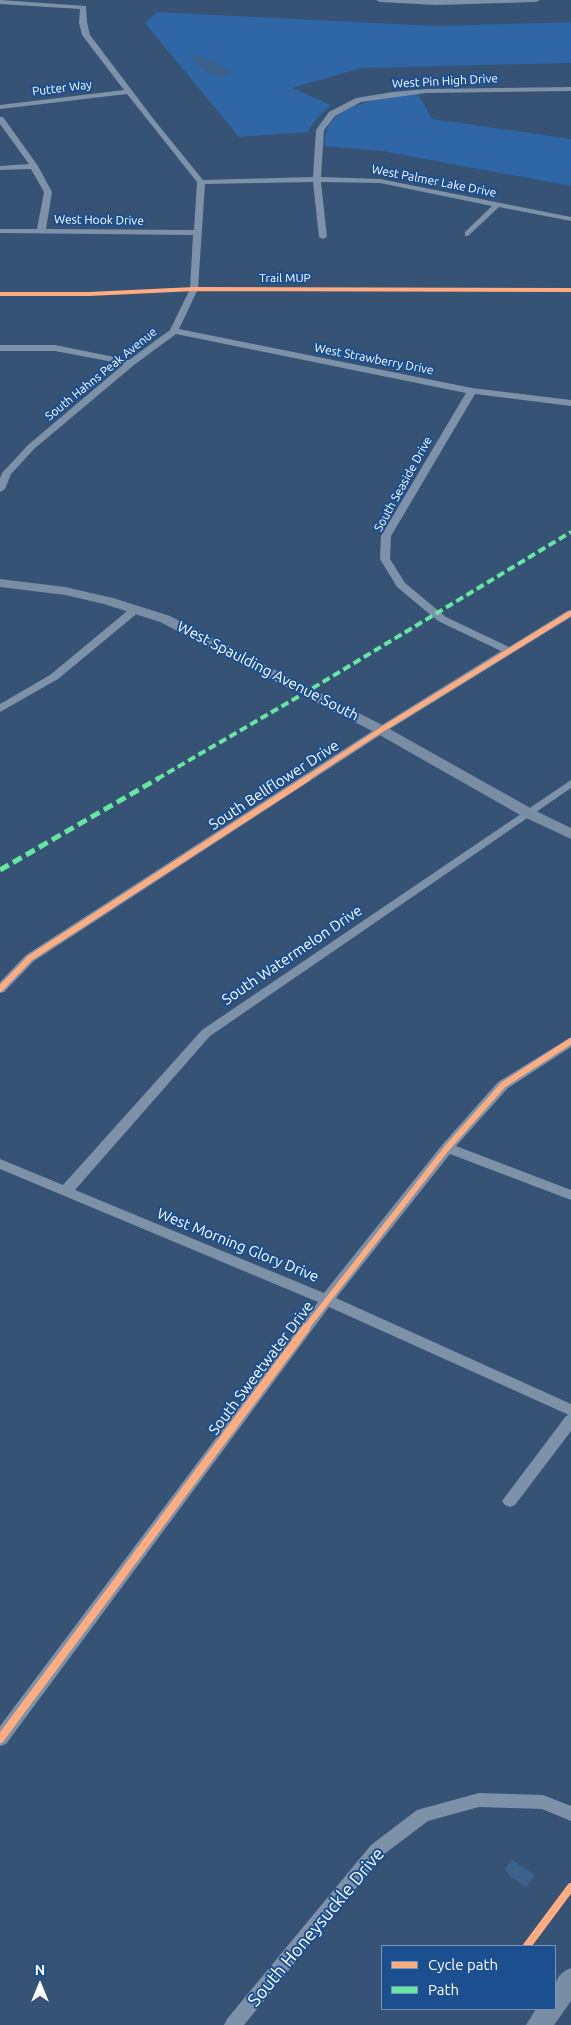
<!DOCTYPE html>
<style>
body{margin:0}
#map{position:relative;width:571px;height:2025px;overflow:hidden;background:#365274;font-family:Ubuntu,sans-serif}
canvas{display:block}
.legend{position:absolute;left:381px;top:1945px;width:175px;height:65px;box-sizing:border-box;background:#1b4f8f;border:1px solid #7695bc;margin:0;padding:6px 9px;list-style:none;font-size:15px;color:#fff}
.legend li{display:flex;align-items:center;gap:10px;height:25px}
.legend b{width:25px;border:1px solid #7695bc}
.north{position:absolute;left:15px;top:1960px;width:50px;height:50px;-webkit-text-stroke:4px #1b4f8f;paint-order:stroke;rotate:0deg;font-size:14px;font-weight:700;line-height:20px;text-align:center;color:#fff}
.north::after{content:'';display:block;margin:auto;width:18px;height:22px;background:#fff;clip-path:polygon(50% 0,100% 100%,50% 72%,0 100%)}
</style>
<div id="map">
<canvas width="571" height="2025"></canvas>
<ul class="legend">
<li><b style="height:6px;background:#ffac80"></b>Cycle path</li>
<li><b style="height:6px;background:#66e7a1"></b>Path</li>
</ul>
<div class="north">N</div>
</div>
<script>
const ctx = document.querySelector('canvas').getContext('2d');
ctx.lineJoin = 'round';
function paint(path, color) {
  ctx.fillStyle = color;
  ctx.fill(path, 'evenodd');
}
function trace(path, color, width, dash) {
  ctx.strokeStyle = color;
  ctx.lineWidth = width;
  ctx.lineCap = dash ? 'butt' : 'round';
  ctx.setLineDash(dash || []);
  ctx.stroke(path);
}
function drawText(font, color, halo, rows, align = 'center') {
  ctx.font = font + ' Ubuntu,sans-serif';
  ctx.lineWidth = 4;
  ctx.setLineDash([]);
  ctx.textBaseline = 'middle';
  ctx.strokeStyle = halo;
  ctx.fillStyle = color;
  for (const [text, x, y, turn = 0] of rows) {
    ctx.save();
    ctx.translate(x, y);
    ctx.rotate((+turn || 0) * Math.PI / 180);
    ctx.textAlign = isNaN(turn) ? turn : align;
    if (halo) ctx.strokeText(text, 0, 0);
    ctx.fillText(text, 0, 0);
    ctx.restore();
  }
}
paint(new Path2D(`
 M157 12 437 26 571 22V63L361 68 292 88 331 105 317 118 308 132 239 137 145 23Z
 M418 94 432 119 571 139V186L382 151 324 146C325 141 325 135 327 130 337 101 393 97 418 94Z`), '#2f66a5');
paint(new Path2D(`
 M198 55 228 68 230 70 226 76C211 78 201 69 191 58Z
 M512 1860 535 1875 526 1887 512 1878 505 1869Z`), '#3b618d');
paint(new Path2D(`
 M0 0 86 6 87 22 90 35 155 121 203 180 313 177 316 130 329 112 356 98 393 92 426 89 571 87V91L426 93 361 102 335 116 324 130 321 177 380 179 571 217V221L499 207 468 236H465V232L492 206 380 183 321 182 327 237 323 239 319 237 313 182 205 184 198 289 179 329 472 388 571 400V406L475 394 391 536 390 559 405 583 446 617 509 647 567 611 571 610V617L385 732 34 961 4 992 0 993V982L26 955 377 728 501 651 438 621 397 587 380 559 381 536 466 393 176 334 134 365 34 449 11 474 5 489 0 492V478L2 473 28 445 124 364 55 351H0V345H55L129 360 170 330 190 289 193 235 0 233V229H37L44 192 31 169 0 170V166L29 164 0 124V117H3L38 166 52 192 46 229 194 230 197 182 127 94 0 109V105L124 90 82 35 79 22 80 9 0 4Z
 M376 0H540L536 2 436 5 380 2Z
 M136 606 141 609 140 611 58 679 0 712V704L50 675 132 607Z
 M571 780V788L210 1036 75 1190 324 1293 442 1145 498 1082 571 1037V1047L508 1088 456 1146 571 1190V1200L450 1154 336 1298 571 1404V1431L515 1505 510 1507 505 1505 502 1501 505 1497 566 1416 569 1415 329 1307 6 1744 0 1746V1726L318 1302 0 1169V1159L63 1185 202 1030Z
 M479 1793 543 1795 571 1806V1821L542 1809 479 1807 428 1821 383 1855 244 2025H224L227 2019 371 1845 417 1810Z`), '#7d92a8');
paint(new Path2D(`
 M0 579 65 587 113 598 170 616 386 727 534 810 571 828V839L522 816 376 733 160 622 104 604 65 595 0 587Z
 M571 1968V2001L554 2025H526L536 2009H555C555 1990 551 1976 571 1968Z`), '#798da4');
trace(new Path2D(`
 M157 779 308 691 571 532`), '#66e7a1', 4, [8, 4]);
trace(new Path2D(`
 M0 870 159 778`), '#66e7a1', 5, [10, 5]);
trace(new Path2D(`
 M0 294H89L194 289 571 290`), '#ffac80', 4);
trace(new Path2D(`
 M306 779 381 730 571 613`), '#ffac80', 5);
trace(new Path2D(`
 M0 989 30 958 308 778
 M305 1329 447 1148 503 1085 571 1041`), '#ffac80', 6);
trace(new Path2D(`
 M0 1739 306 1328
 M527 1946 571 1887`), '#ffac80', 8);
drawText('12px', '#fff', '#1b4f8f', [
 ["West Pin High Drive",445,81,-3],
 ["Putter Way",62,88,-7],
 ["West Palmer Lake Drive",434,181,11],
 ["West Hook Drive",99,220,1],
 ["Trail MUP",285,278],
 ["West Strawberry Drive",374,359,11],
 ["South Hahns Peak Avenue",101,374,-39],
 ["South Seaside Drive",403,484,-61]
]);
drawText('15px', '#fff', '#1b4f8f', [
 ["West Spaulding Avenue South",268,671,27],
 ["South Bellflower Drive",274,785,-33],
 ["South Watermelon Drive",292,955,-34],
 ["West Morning Glory Drive",238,1245,22],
 ["South Sweetwater Drive",261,1368,-53]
]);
drawText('18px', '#fff', '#1b4f8f', [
 ["South Honeysuckle Drive",316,1927,-50]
]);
</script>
